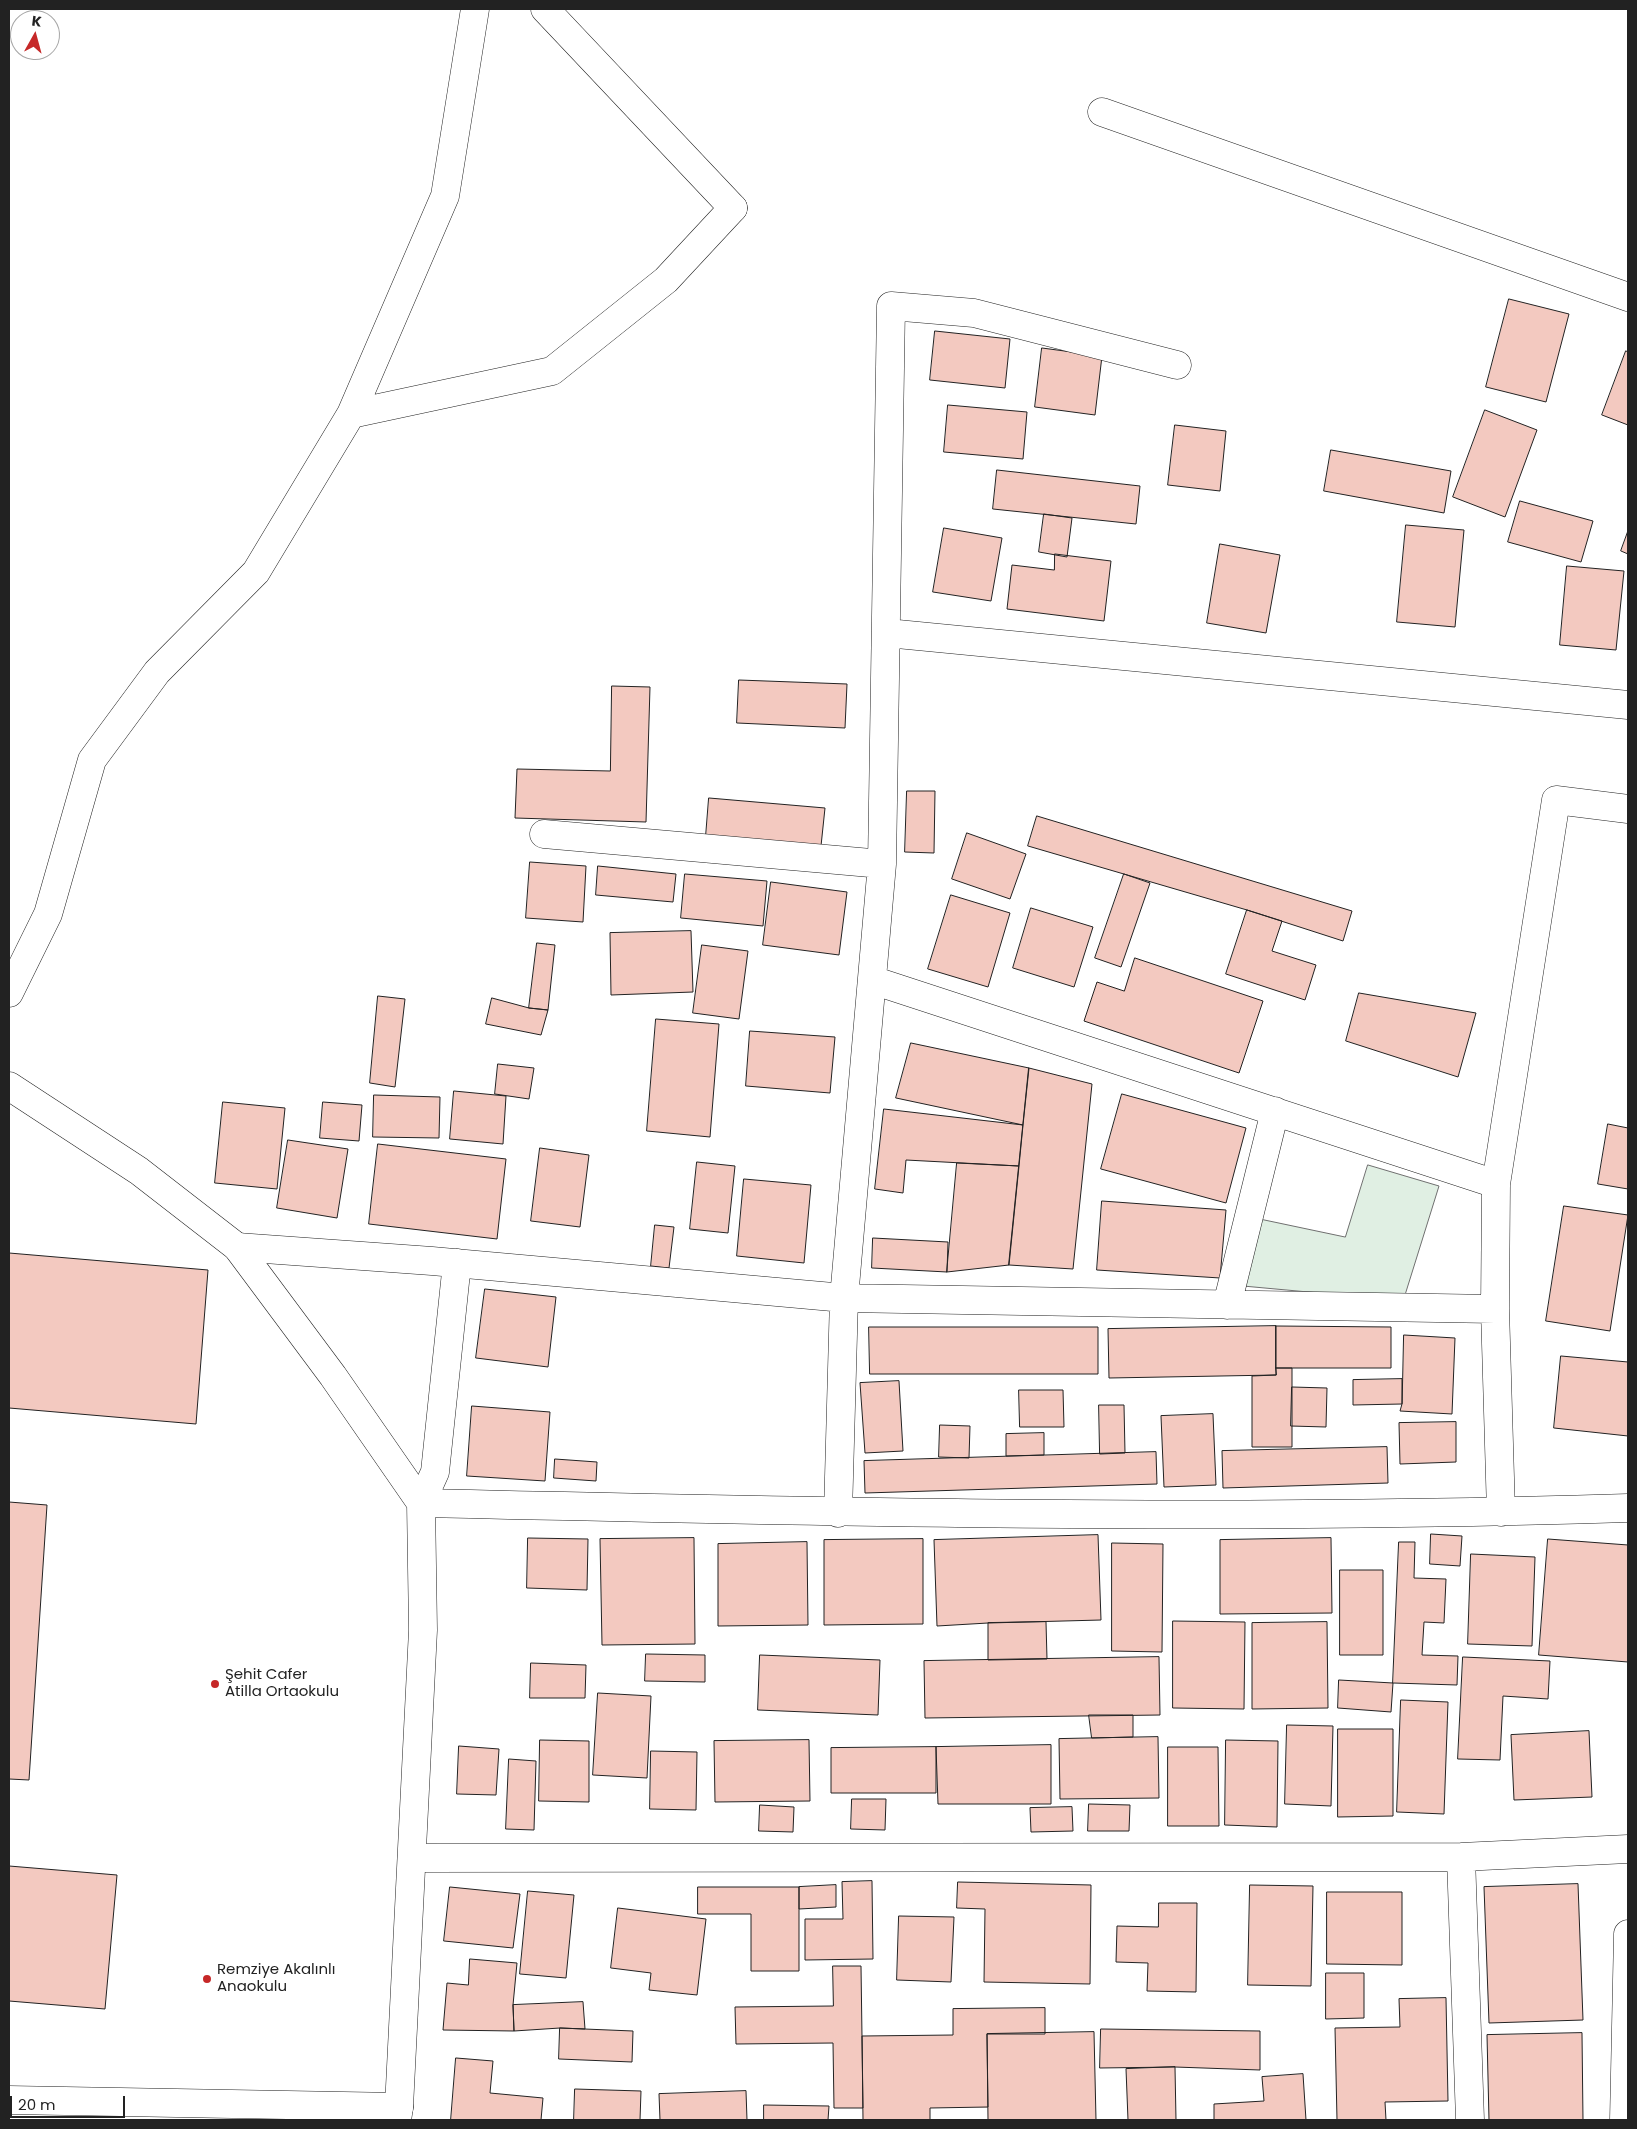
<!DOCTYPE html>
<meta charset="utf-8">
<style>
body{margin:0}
#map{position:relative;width:1637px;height:2129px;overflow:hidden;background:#fff;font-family:Poppins,sans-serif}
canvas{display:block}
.frame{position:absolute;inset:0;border:10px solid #222;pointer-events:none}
.north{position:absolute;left:10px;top:10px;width:50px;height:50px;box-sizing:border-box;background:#fff;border:1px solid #a7a7a7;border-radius:50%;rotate:7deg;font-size:14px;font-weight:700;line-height:20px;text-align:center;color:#222}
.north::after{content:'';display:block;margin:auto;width:18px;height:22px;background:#c62828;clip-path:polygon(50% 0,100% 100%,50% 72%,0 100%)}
.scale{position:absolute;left:10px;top:2096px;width:115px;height:22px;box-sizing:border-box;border:2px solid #222;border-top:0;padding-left:6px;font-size:15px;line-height:18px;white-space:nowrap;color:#222;-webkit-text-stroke:4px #fff;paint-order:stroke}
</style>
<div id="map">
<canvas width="1637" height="2129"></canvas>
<div class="frame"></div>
<div class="north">K</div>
<div class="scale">20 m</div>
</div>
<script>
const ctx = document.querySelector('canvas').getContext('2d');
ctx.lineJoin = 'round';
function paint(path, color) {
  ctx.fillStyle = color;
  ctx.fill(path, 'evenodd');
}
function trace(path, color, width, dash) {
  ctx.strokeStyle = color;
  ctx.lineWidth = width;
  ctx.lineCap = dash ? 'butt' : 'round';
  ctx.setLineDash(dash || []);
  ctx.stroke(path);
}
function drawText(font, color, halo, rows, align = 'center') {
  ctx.font = font + ' Poppins,sans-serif';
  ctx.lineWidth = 4;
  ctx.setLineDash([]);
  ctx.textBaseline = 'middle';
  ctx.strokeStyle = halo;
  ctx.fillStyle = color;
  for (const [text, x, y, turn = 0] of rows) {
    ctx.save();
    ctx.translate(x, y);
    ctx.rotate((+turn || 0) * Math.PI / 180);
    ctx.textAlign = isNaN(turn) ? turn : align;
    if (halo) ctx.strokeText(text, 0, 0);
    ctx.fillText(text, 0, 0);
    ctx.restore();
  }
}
const green = new Path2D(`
 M1368 1165 1439 1186 1405 1295 1330 1294 1243 1286 1255 1218 1345 1237Z`);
paint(green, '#e0efe3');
trace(green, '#6f6f6f', 1);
const building = new Path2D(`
 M1509 299 1569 314 1546 402 1486 387Z
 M935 331 1010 339 1005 388 930 380Z
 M1042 348 1102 356 1095 415 1035 407Z
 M1626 351 1628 352V425L1602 415Z
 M948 405 1027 412 1023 459 944 452Z
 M1485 410 1537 430 1505 517 1453 497Z
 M1175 425 1226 431 1220 491 1168 485Z
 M1331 450 1451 471 1444 513 1324 491Z
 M997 470 1140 486 1136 524 993 509Z
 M1520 501 1593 521 1581 562 1508 542Z
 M1044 514 1072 518 1067 557 1039 552Z
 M1406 525 1464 530 1455 627 1397 622Z
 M944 528 1002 538 991 601 933 592Z
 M1628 531V554L1621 551Z
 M1220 544 1280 555 1266 633 1207 623Z
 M1055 554 1111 561 1104 621 1007 609 1012 565 1054 570Z
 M1567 566 1624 571 1616 650 1560 645Z
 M739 680 847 684 845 728 737 723Z
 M612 686 650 687 646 822 515 818 517 769 610 771Z
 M907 791H935L934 853 905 852Z
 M709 798 825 808 821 846 706 836Z
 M1037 816 1352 911 1343 941 1247 910 1028 846Z
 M967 833 1026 854 1010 899 952 879Z
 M530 862 586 866 583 922 526 918Z
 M598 866 676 874 673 902 596 895Z
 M685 874 767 881 763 926 681 918Z
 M1124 874 1150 883 1121 967 1095 958Z
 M771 882 847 892 839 955 763 945Z
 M951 895 1010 913 988 987 928 969Z
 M1031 908 1093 927 1074 987 1013 968Z
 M1247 910 1282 921 1272 951 1316 965 1305 1000 1226 974Z
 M691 931 693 992 611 995 610 933Z
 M537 943 555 945 548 1010 529 1008Z
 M702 945 748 951 739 1019 693 1013Z
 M1135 958 1263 1001 1239 1073 1084 1021 1097 982 1124 991Z
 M1359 993 1476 1013 1458 1077 1346 1041Z
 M378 996 405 999 395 1087 370 1083Z
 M492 998 529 1008 548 1010 541 1035 486 1024Z
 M656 1019 719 1024 710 1137 647 1131Z
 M750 1031 835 1037 830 1093 746 1086Z
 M911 1043 1029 1068 1023 1125 896 1098Z
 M498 1064 534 1068 529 1099 495 1094Z
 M1029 1068 1092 1084 1073 1269 1009 1265Z
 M454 1091 506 1096 503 1144 450 1139Z
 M1122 1094 1246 1128 1226 1203 1101 1169Z
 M374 1095 440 1097 439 1138 373 1137Z
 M223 1102 285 1108 277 1189 215 1183Z
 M323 1102 362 1105 359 1141 320 1138Z
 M884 1109 1023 1125 1019 1166 906 1160 903 1193 875 1189Z
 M1608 1124 1628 1128V1189L1598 1184Z
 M288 1140 348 1149 337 1218 277 1208Z
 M378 1144 506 1159 497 1239 369 1224Z
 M540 1148 589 1155 580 1227 531 1221Z
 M697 1162 735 1166 728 1233 690 1229Z
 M957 1163 1019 1166 1009 1265 947 1272Z
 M744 1179 811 1185 804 1263 737 1256Z
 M1102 1201 1226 1210 1220 1278 1097 1270Z
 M1564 1206 1628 1215 1610 1331 1546 1321Z
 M655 1225 674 1227 669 1268 651 1266Z
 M873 1238 948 1242 947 1272 872 1268Z
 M9 1253 208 1270 196 1424 9 1408Z
 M485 1289 556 1297 548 1367 476 1358Z
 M1276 1326V1375L1109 1378 1108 1329Z
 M1276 1326 1391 1327V1368H1276Z
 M869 1327H1098V1374H870Z
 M1404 1335 1455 1338 1452 1414 1400 1411 1402 1404Z
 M1561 1356 1628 1362V1436L1554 1428Z
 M1276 1368H1292V1447H1252V1376L1276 1375Z
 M1402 1379V1404L1353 1405V1380Z
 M899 1381 903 1451 865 1453 860 1383Z
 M1292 1387 1327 1388 1326 1427 1291 1426Z
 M1019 1390H1063L1064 1427H1020Z
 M1099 1405H1124L1125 1453 1100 1454Z
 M472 1406 550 1412 545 1481 467 1476Z
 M1213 1414 1216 1485 1164 1487 1161 1416Z
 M1456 1422V1462L1400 1464 1399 1423Z
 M940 1425 970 1426 969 1458 939 1457Z
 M1044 1433V1455L1006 1456V1434Z
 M1387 1447 1388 1483 1223 1488 1222 1451Z
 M1156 1452 1157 1484 865 1493 864 1461Z
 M555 1459 597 1462 596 1481 554 1478Z
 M9 1502 47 1505 29 1780 9 1779Z
 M1431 1534 1462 1536 1460 1566 1430 1564Z
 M1098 1535 1101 1620 988 1623 937 1626 934 1540Z
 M528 1538 588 1539 587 1590 527 1588Z
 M694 1538 695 1644 602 1645 600 1539Z
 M1331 1538 1332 1613 1220 1614V1540Z
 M923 1539V1624L824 1625V1540Z
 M1548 1539 1628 1545V1662L1539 1655Z
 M807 1542 808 1625 718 1626V1544Z
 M1399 1542H1415L1414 1578 1446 1579 1444 1623 1424 1622 1422 1655 1458 1656 1457 1685 1393 1683Z
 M1112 1543 1163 1544 1162 1652 1112 1651Z
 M1471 1554 1535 1557 1532 1646 1468 1644Z
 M1340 1570H1383V1655H1340Z
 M1173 1621 1245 1622 1244 1709 1173 1708Z
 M1046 1622 1047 1659 988 1660V1623Z
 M1327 1622 1328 1708 1252 1709V1623Z
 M646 1654 705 1655V1682L645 1681Z
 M760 1655 880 1660 878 1715 758 1710Z
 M1159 1657 1160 1715 925 1718 924 1661Z
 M1463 1657 1550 1661 1548 1699 1503 1696 1500 1760 1458 1759Z
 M531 1663 586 1665 585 1698H530Z
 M1339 1680 1393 1683 1391 1712 1338 1708Z
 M598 1693 651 1696 647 1778 593 1775Z
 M1401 1700 1448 1702 1444 1814 1397 1812Z
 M1089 1715H1133V1737L1092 1738Z
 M1287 1725 1333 1726 1331 1806 1285 1804Z
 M1338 1729H1393V1816L1338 1817Z
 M1589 1731 1592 1797 1514 1800 1511 1735Z
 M1158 1737 1159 1798 1060 1799 1059 1739Z
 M540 1740 589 1741V1802L539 1801Z
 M809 1740 810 1801 715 1802 714 1741Z
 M1226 1740 1278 1741 1277 1827 1225 1825Z
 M1051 1745V1804H938L936 1747Z
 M459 1746 499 1749 496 1795 457 1794Z
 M936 1747V1793H831V1748Z
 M1168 1747H1218L1219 1826H1168Z
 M651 1751 697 1752 696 1810 650 1809Z
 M509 1759 536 1761 534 1830 506 1829Z
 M852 1799H886L885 1830 851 1829Z
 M1089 1804 1130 1805 1129 1831H1088Z
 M760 1805 794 1807 793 1832 759 1831Z
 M1072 1807 1073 1831 1031 1832 1030 1808Z
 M9 1866 117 1875 105 2009 9 2001Z
 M872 1881 873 1959 805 1960V1919H843L842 1882Z
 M958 1882 1091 1885 1090 1984 984 1982 985 1909 957 1908Z
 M1578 1884 1583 2020 1489 2023 1484 1887Z
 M836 1885V1907L799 1909V1887Z
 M1250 1885 1313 1886 1311 1986 1248 1985Z
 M450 1887 520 1894 513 1948 444 1941Z
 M698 1887H799V1971H751V1914H698Z
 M528 1891 574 1895 566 1978 520 1974Z
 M1327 1892H1402V1965L1327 1964Z
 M1159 1903H1197L1196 1992 1147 1991 1148 1963 1116 1962 1117 1926 1158 1927Z
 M618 1908 706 1919 697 1995 649 1990 651 1973 611 1968Z
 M899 1916 954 1917 951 1982 897 1980Z
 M470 1959 517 1963 513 2005 514 2031 443 2030 447 1983 468 1985Z
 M833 1966H861L863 2108H834L833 2043 736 2044 735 2007 833 2006Z
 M1326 1973H1364V2018L1326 2019Z
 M1446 1998 1448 2101 1385 2102 1386 2120H1337L1335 2028 1400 2027 1399 1999Z
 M583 2002 585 2029 560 2028 514 2031 513 2005Z
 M1045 2008V2034H987L988 2107 930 2108V2120H863L862 2036 953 2035V2009Z
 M560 2028 633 2031 632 2062 559 2059Z
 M1101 2029 1260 2031V2070L1175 2067 1100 2068Z
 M1094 2032 1096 2120H988L987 2034Z
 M1582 2033 1583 2120H1489L1487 2035Z
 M456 2058 493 2061 490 2093 543 2098 541 2120H451Z
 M1175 2067 1176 2120H1128L1126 2069Z
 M1303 2074 1306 2120H1214V2104L1264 2101 1262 2077Z
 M575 2089 641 2091 640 2120H574Z
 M746 2091 747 2120H660L659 2094Z
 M764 2105 829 2106 828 2120H764Z`);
paint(building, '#f3c9c0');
trace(building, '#222', 1);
const minor = new Path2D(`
 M545 9 733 208
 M1102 112 1628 297
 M887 633 1628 705
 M544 834 882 864
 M872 980 1496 1184
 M237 1247 432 1261 844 1298 1495 1309
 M457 1263 435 1472 421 1503C823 1512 1226 1521 1628 1508
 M1227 1305 1275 1111
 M1501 1512 1495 1309 1496 1184 1556 800 1628 809
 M838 1513 844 1298 882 864 891 306 974 313 1177 365
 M1461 1857 1470 2120
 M412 1858 1461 1857 1628 1849
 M9 2100 399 2107
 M1624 2120 1628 1934`);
const tertiary = new Path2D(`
 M351 414 552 371 666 280 733 208
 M9 993 48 914 92 760 157 672 256 572 351 414 445 196 475 9
 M9 1086 139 1171 237 1247 333 1376 421 1503 423 1630 399 2107 397 2120`);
trace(minor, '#222', 29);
trace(tertiary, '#222', 29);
trace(minor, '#fff', 28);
trace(tertiary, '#fff', 28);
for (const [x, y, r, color] of [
 [215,1684,5,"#c62828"],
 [207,1979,5,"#c62828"]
]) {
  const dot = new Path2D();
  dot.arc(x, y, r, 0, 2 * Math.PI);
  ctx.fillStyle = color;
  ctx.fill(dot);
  trace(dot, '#fff', 2);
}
drawText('15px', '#222', '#fff', [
 ["Şehit Cafer",225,1675],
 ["Atilla Ortaokulu",225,1692],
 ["Remziye Akalınlı",217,1970],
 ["Anaokulu",217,1987]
], 'left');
</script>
